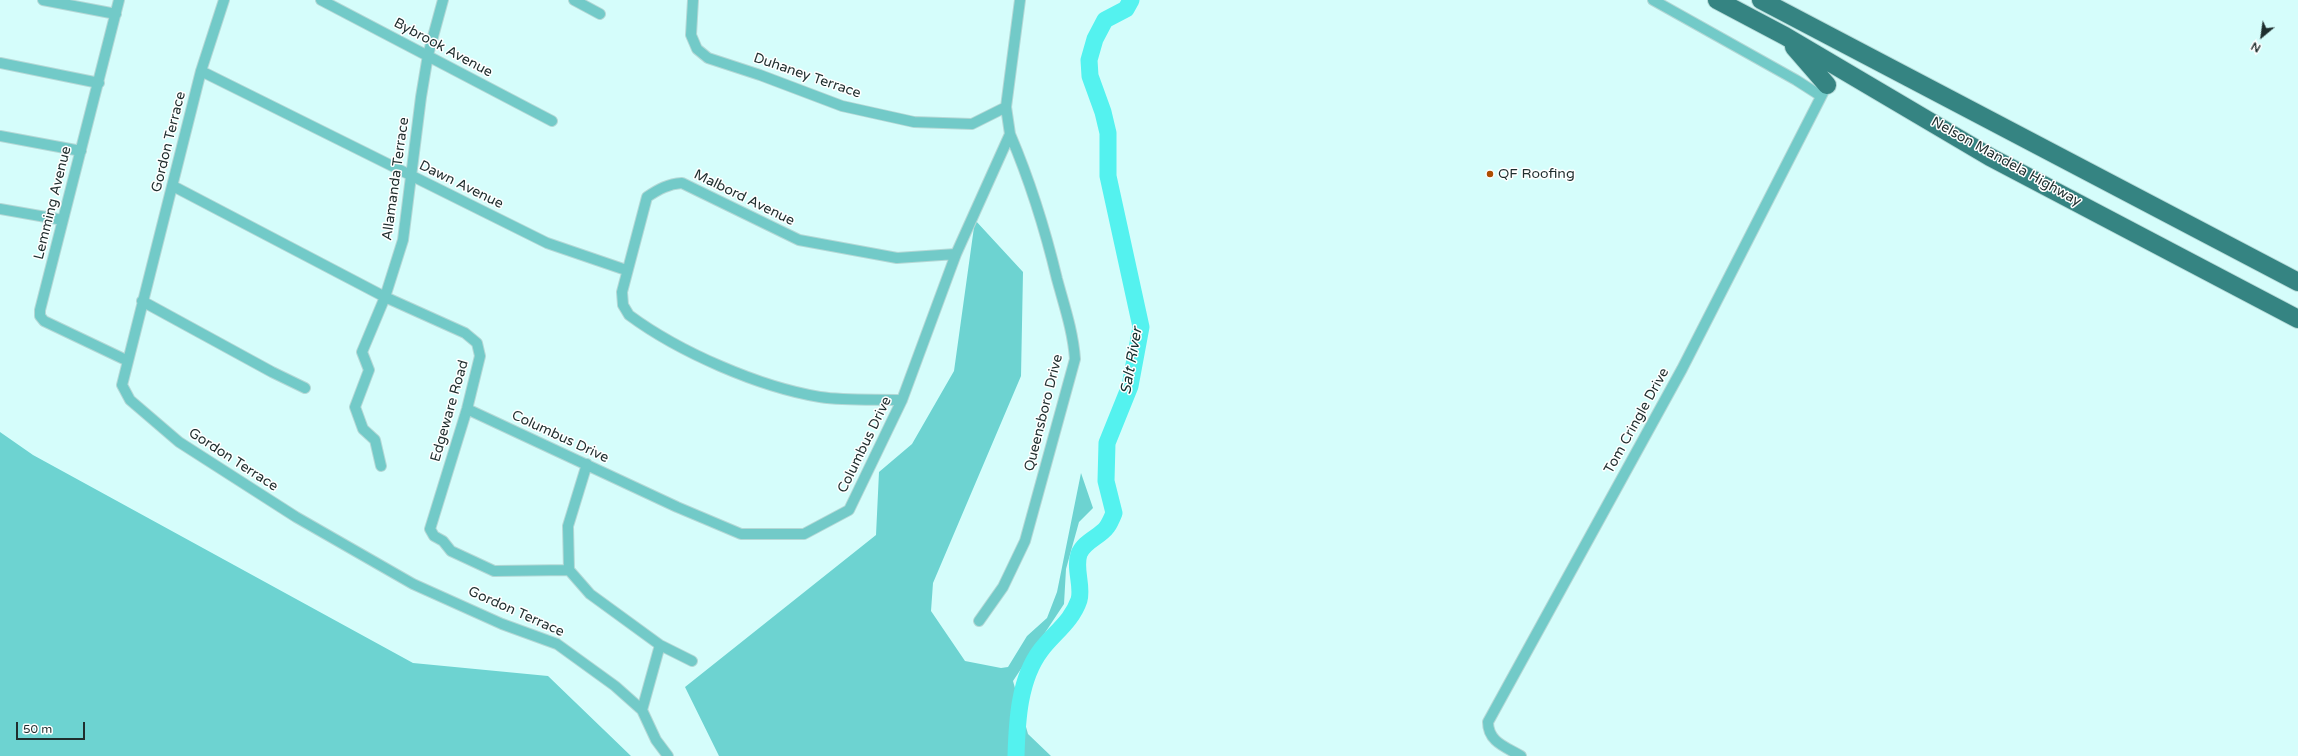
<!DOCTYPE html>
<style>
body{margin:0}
#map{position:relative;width:2298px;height:756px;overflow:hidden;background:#d5fdfb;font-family:"Varela Round",sans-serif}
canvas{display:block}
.north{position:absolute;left:2242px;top:16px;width:40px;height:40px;-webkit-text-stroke:3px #fff;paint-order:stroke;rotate:209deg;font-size:11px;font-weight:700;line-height:16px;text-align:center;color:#1f2e2e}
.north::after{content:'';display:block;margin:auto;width:14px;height:18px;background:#1f2e2e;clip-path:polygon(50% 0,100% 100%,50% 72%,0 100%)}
.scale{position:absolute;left:16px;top:722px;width:69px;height:18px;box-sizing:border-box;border:2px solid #1f2e2e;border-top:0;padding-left:5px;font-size:12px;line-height:14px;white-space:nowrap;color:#1f2e2e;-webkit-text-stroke:3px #fff;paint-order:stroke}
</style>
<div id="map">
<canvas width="2298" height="756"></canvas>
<div class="north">N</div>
<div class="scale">50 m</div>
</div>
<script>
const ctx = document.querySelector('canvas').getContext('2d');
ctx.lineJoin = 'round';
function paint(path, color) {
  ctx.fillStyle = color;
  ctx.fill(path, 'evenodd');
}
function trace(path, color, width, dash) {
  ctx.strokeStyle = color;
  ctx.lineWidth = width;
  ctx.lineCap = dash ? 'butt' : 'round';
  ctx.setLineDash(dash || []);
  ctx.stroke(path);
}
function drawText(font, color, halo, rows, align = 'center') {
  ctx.font = font + ' "Varela Round",sans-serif';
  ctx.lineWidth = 3;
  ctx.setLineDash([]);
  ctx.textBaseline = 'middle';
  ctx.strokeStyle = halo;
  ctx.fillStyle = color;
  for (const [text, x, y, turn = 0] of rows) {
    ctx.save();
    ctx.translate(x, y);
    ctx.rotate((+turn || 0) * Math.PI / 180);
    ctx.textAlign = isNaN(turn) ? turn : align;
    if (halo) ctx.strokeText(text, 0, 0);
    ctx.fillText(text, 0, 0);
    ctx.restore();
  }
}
paint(new Path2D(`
 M975 220 1023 272 1021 376 933 583 931 611 965 661 1001 668 1008 667 1027 636 1047 618 1057 592 1081 473 1093 508 1079 522 1066 569 1064 604 1013 681 1028 734 1051 756H719L685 687 876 535 879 472 912 444 954 371Z
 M0 432 33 455 413 663 548 676 631 756H0Z`), '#6dd3d1');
trace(new Path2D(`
 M1016 756C1017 721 1019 679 1041 650 1054 633 1072 621 1079 600 1083 586 1074 569 1079 554 1084 541 1100 537 1107 527 1110 523 1112 518 1114 513L1106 481 1107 443 1130 386 1141 327 1108 176V133L1103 112 1090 76 1089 60 1095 39 1105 20 1126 9 1131 0`), '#54f2ef', 17);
const street = new Path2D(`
 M43 0 116 14
 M119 0 40 310V316L44 321 128 361
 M224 0 201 71 122 385 130 400 179 442 296 517 413 584 502 624 557 644 615 686 642 710 656 740 668 756
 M321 0 552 121
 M574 0 600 14
 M693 0 691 35 697 49 708 58 760 75 842 106 914 122 972 124 1006 107
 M1653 0 1796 80 1821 96
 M0 63 99 83
 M201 71 547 243 626 270
 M0 136 81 151
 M173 186 385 297 465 333 477 343 480 356 467 409 430 529 434 536 443 541 451 551 494 571 569 570
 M0 209 63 220
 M142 301 272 372 305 388
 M902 400C875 399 847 401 820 397 759 387 679 352 629 315L623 305 622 292 647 197C659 189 668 184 682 183L799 240 897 258 956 254
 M467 409 677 507 741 534H804L849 510 902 400 956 254 1010 134 1006 107 1020 0
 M587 464 568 526 569 570 590 594 660 645 692 661
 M381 466 375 440 363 429 355 407 369 370 362 352 385 297 403 240 421 97 428 55 443 0
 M979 621 1003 587 1025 541 1075 359C1073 331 1064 305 1057 279 1045 229 1030 181 1010 134
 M642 710 660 645
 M1521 756C1506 747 1488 742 1488 722L1682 369 1827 85`);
const highway = new Path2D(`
 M1717 0 1785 36 1990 157 2298 319
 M1761 0 2298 282
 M1794 47 1827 85`);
trace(street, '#b4d8d6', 12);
trace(highway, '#b4d8d6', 20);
trace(street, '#72cac8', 10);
trace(highway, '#358482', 18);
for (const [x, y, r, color] of [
 [1490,174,4,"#ad4d01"]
]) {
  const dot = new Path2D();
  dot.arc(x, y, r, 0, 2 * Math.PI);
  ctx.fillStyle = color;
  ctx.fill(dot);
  trace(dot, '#fff', 1.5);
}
drawText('14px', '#1f2e2e', '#fff', [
 ["Bybrook Avenue",443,48,28],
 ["Duhaney Terrace",807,76,19],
 ["Gordon Terrace",169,142,-76],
 ["Nelson Mandela Highway",2006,162,29],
 ["Allamanda Terrace",396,179,-82],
 ["Dawn Avenue",461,185,26],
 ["Malbord Avenue",744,198,26],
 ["Lemming Avenue",53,203,-76],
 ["Edgeware Road",450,411,-74],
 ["Queensboro Drive",1044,413,-76],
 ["Tom Cringle Drive",1637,421,-61],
 ["Columbus Drive",560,437,25],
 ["Columbus Drive",865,445,-64],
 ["Gordon Terrace",233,460,33],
 ["Gordon Terrace",516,612,24]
]);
drawText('14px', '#1f2e2e', '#fff', [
 ["QF Roofing",1498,174]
], 'left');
drawText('italic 15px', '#163030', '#fff', [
 ["Salt River",1132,361,-80]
]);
</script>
